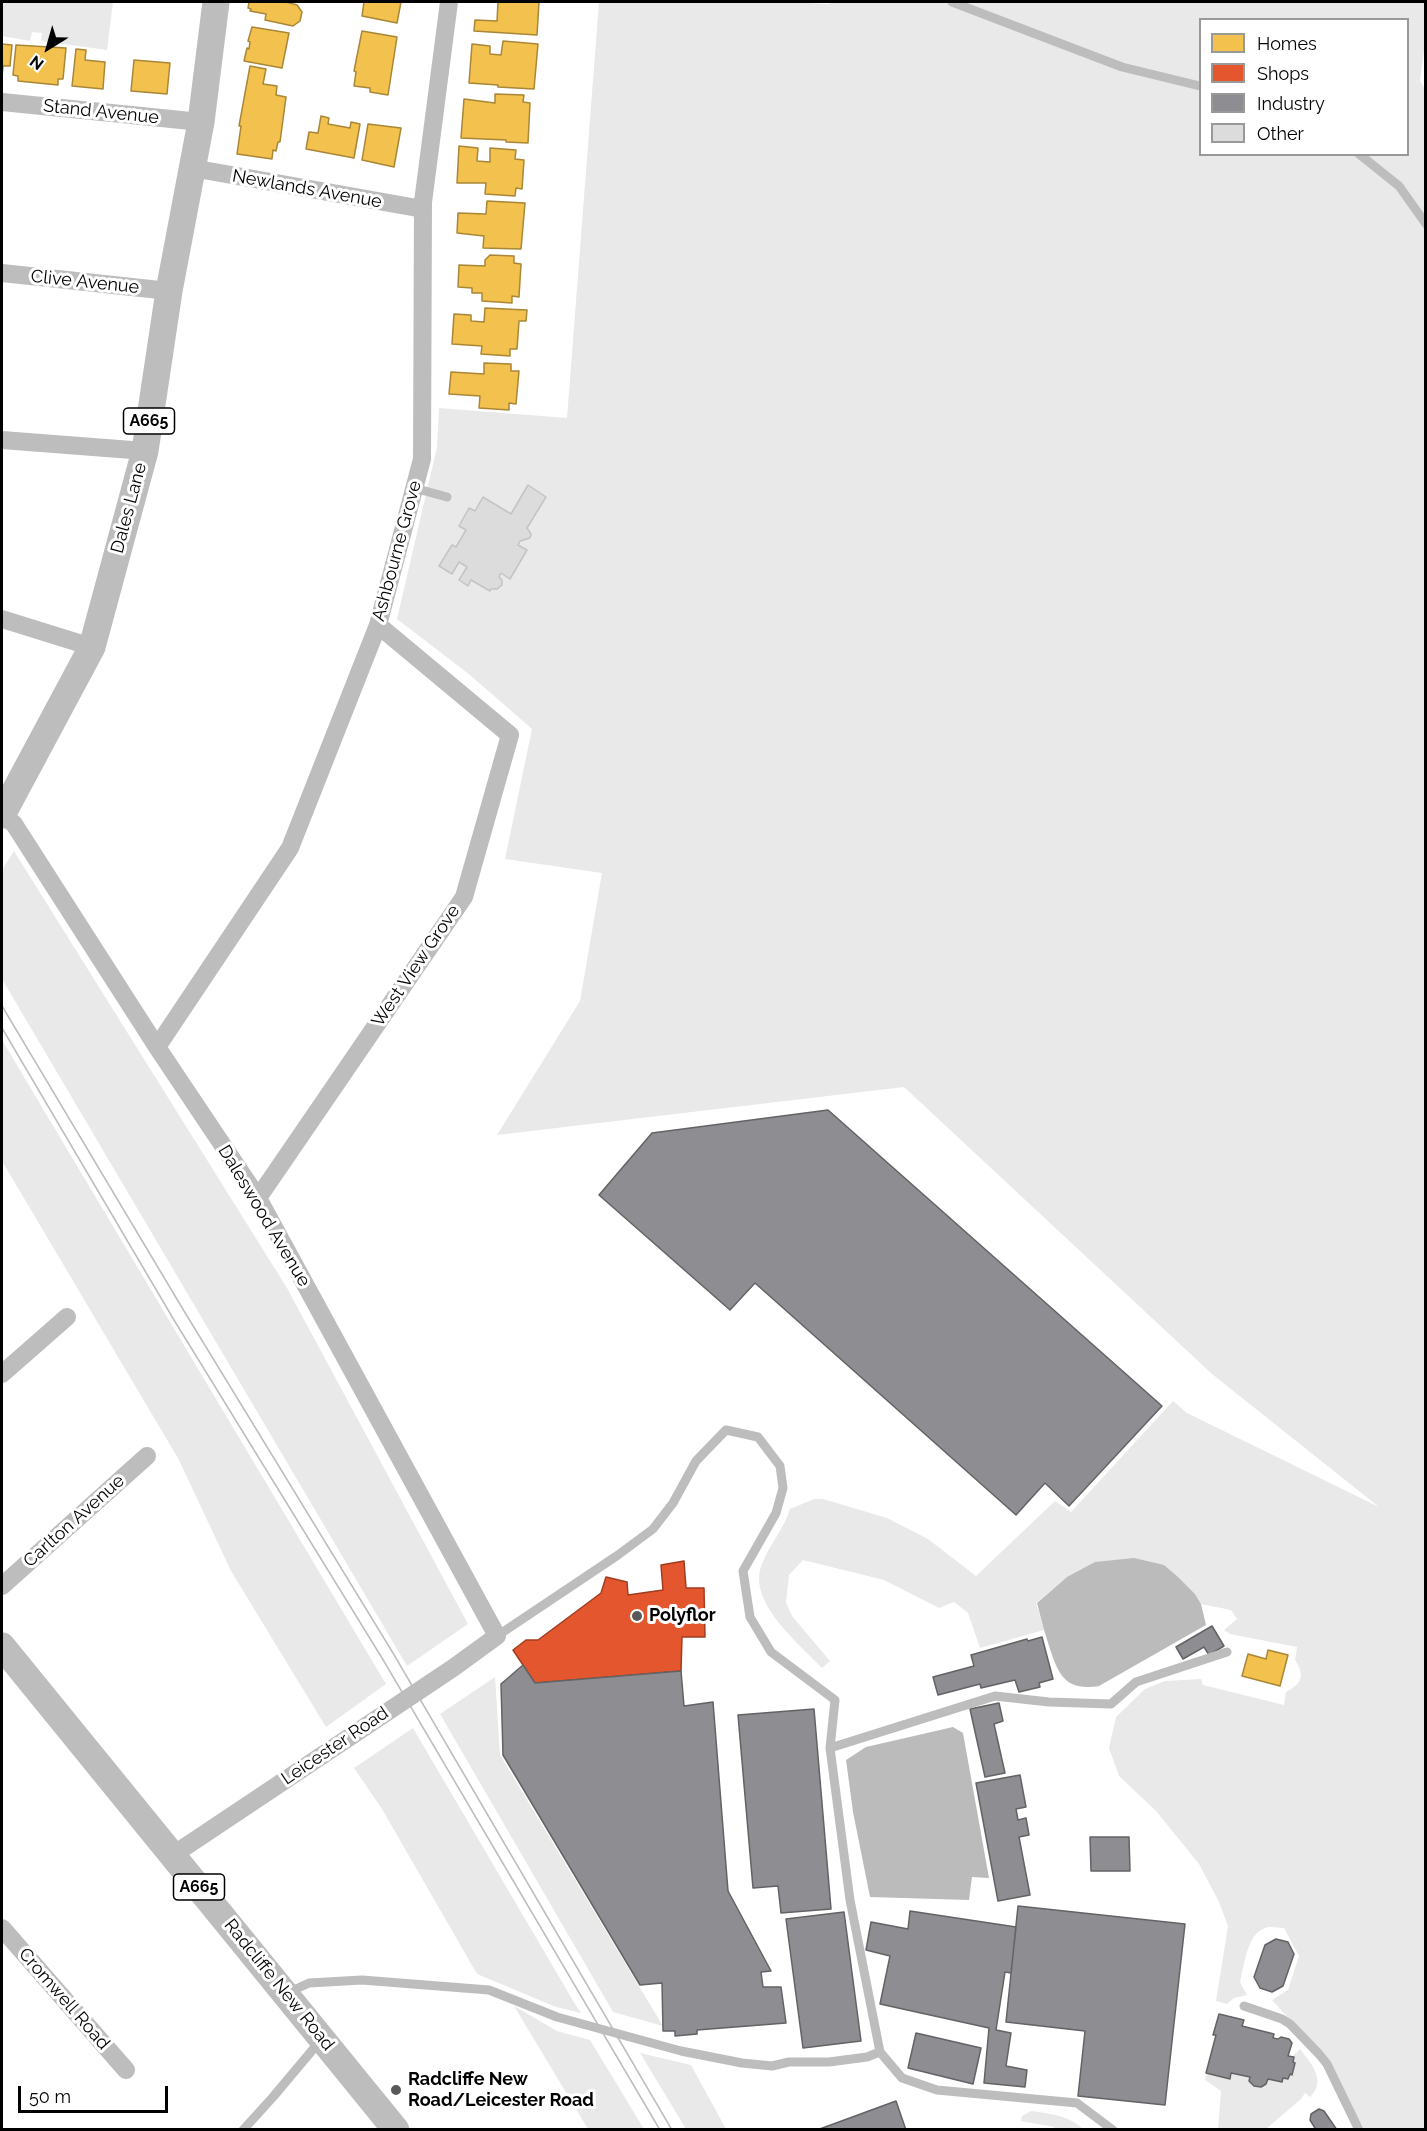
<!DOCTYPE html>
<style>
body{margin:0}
#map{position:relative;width:1427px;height:2131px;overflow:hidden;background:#fff;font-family:Raleway,sans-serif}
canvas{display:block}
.frame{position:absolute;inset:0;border:3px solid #000;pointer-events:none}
.legend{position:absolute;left:1199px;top:18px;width:210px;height:138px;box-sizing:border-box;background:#fff;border:2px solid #999;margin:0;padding:8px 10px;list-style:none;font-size:18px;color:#000}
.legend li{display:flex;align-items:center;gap:12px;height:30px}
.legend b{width:30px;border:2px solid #999}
.north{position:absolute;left:18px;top:18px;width:60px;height:60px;-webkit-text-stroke:4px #fff;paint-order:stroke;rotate:217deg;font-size:16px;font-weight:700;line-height:24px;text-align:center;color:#000}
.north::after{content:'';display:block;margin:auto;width:21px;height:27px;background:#000;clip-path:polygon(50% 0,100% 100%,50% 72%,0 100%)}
.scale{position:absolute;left:18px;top:2086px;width:150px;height:27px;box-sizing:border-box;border:3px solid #000;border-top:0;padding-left:8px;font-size:18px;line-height:21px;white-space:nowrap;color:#000;-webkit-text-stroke:4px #fff;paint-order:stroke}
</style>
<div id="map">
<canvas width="1427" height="2131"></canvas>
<div class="frame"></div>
<ul class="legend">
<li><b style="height:16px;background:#f2c14e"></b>Homes</li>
<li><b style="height:16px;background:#e4572e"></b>Shops</li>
<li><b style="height:16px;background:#8d8d92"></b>Industry</li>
<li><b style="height:16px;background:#dcdcdc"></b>Other</li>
</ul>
<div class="north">N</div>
<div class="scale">50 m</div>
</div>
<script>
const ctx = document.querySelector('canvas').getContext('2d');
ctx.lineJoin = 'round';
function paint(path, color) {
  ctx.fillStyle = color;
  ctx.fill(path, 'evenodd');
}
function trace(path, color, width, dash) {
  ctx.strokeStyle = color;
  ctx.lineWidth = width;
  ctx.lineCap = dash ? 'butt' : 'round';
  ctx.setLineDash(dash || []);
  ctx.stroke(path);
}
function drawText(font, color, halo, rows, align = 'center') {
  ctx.font = font + ' Raleway,sans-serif';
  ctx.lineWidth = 6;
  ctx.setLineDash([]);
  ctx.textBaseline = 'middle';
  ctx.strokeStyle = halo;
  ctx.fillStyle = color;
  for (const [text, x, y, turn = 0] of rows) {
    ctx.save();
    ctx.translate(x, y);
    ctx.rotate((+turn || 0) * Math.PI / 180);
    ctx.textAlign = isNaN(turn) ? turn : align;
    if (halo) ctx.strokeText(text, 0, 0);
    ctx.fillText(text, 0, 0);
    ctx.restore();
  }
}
paint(new Path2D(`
 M2 2H113L107 50 41 41 42 33 32 32 30 41 2 36Z
 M599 2H789L829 4 830 2H1425V43L1420 81 1426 91 1425 2129H1364L1327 2061 1272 2000 1288 1990 1299 1956 1284 1928C1278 1928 1270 1926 1265 1928 1247 1934 1244 1966 1240 1982L1247 1995 1234 1998 1227 2004 1216 2001 1228 1926 1219 1902 1199 1864 1156 1811 1119 1776 1109 1748 1116 1717 1145 1689 1165 1681 1201 1679 1203 1685 1284 1705 1286 1692C1302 1684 1305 1675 1295 1660L1297 1647 1230 1634 1224 1630 1237 1619 1231 1610 1201 1604 1195 1594 1164 1565 1067 1577 1036 1603 1044 1630 980 1648 968 1613 954 1602 939 1608 884 1580 803 1560 789 1575 786 1602 792 1616 830 1661 822 1668C800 1644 746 1602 762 1564 769 1545 784 1529 790 1509L814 1499H823L887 1518 928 1539 976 1576 1055 1501 1071 1512 1173 1401 1187 1413 1379 1507 1212 1374 904 1087 497 1135 580 1001 602 873 505 859 532 729 470 675 397 619 437 447 439 408 567 418ZM1200 20H1408V154H1200Z
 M14 851 287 1288 468 1624 407 1666 2 979V870Z
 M2 1040 386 1684 326 1727 231 1571 179 1460 2 1161Z
 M495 1677 500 1755 663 2026 613 2012 440 1714Z
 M413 1728 575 2004 581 2013 556 2007 477 1974 382 1809 354 1768Z
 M514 2006 557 2031 590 2040 644 2129H588Z
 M1300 2049C1311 2063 1327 2081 1310 2097L1305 2093 1301 2099 1266 2129 1218 2130 1221 2091 1205 2080 1206 2073 1230 2079 1231 2073 1250 2077 1254 2086 1261 2087 1266 2084 1268 2079 1282 2082 1283 2078 1288 2079 1290 2074H1292L1295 2063 1293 2062 1294 2058 1292 2057Z
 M640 2053 691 2065 726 2129H686Z
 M1031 2111C1051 2114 1068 2115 1083 2129H1054V2127L1021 2121 1022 2116Z`), '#e9e9e9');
paint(new Path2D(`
 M1134 1558 1164 1565 1178 1577 1195 1594 1201 1604 1206 1625 1099 1686C1066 1691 1059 1676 1050 1649 1045 1634 1041 1619 1037 1603L1067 1577 1095 1562Z
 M953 1727 963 1733 989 1878 972 1877 969 1900 870 1897 853 1812 846 1760 866 1747Z`), '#bbb');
const homes = new Path2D(`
 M249 2H286L297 5 302 12 300 21 293 26 265 20 266 14 250 11 251 9 248 8Z
 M364 2H401L397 23 362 16Z
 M498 2H539L537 35 474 31 475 20 497 21Z
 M252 27 289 33 282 68 244 61 247 48 249 49 250 42 248 41Z
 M362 31 397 37 388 95 370 92V88L354 86 356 72 354 71Z
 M503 41 538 44 534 89 498 87V85L469 83 472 44 490 46V54L501 55Z
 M2 44 12 45 10 66H3L2 78Z
 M16 45 66 48 63 79H58V85L18 81V76L13 75Z
 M76 49 86 50 85 60 105 62 103 89 72 86Z
 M134 60 170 63 167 94 131 91Z
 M250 66 266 69 263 84 277 86 276 95 286 97 280 142H278L276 151 273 150 272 159 237 154 241 126H239Z
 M495 94 524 95 523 102 530 103 528 143 506 142V140L461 138 464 99 495 103Z
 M321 116 329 118 328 124 350 128 351 122 360 124 354 158 306 149 309 132 318 133Z
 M368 124 401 128 394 167 362 160Z
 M459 146 478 148 477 161 490 162V148L516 150 515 159 524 160 522 189 516 188 515 196 485 194 486 183H457Z
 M487 201 525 203 521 249 483 248 484 236 457 233 458 213 486 214Z
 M490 255 514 256V263L521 264 519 297 512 296V303L482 301V293H472V288L458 287 459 265 485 266V260Z
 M485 308 527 310 526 321H519L517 349H510V356L481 354 482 346 452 344 454 314 471 315V321L484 322Z
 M484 363 511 364V371H519L516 404 509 403V410L479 408 480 396 449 394 451 372 484 374Z
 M1268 1650 1288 1655 1280 1686 1242 1676 1248 1654 1266 1659Z`);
paint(homes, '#f2c14e');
trace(homes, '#a98737', 1.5);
const shops = new Path2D(`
 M684 1561 686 1588H704L705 1637H682L681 1671 535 1683 513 1650 526 1640H538L601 1593 606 1577 627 1582 628 1595 663 1590 661 1565Z`);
paint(shops, '#e4572e');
trace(shops, '#a03d20', 1.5);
const industry = new Path2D(`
 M828 1110 1162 1406 1069 1506 1045 1483 1016 1515 755 1283 730 1310 599 1195 652 1133Z
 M1212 1626 1224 1646 1209 1655 1204 1647 1183 1659 1176 1647Z
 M1042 1637 1053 1679 1039 1683 1040 1687 1019 1692 1015 1680 981 1688 980 1684 938 1695 933 1677 974 1666 971 1655 1027 1639 1028 1641Z
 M523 1665 535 1683 681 1671 684 1706 713 1702 728 1891 771 1971 761 1972 763 1987H781L786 2023 697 2030V2034L675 2036V2031H663L662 1983 640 1985 503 1755 501 1684Z
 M999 1703 1003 1721 994 1724 1005 1773 985 1777 970 1709Z
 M814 1709 831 1909 781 1913 778 1886 753 1888 738 1715Z
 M1020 1775 1026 1807 1016 1809 1018 1820 1026 1818 1029 1835 1019 1837 1030 1895 998 1901 976 1783Z
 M1090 1837H1129L1130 1871H1091Z
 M1018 1906 1185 1924 1165 2105 1078 2096 1085 2031 1006 2022Z
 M910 1911 1016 1927 1011 1973 1005 1972 996 2030 1011 2033 1006 2066 1027 2070 1025 2087 984 2083 989 2028 880 2004 890 1956 866 1950 871 1922 908 1929Z
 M844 1912 861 2041 803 2048 786 1919Z
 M1276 1939 1288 1942 1294 1954 1283 1986 1272 1992 1260 1988 1254 1977 1265 1945Z
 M1219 2014 1244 2020 1242 2026 1274 2034 1273 2038 1278 2039 1281 2037 1289 2039 1292 2043 1288 2056 1294 2057 1293 2062 1295 2063 1292 2075 1290 2074 1288 2079 1283 2078 1282 2082 1268 2079 1266 2084 1261 2087 1254 2086 1249 2081 1250 2077 1231 2073 1230 2079 1206 2073 1216 2035H1213Z
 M916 2033 981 2048 973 2084 908 2068Z
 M896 2101 906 2130H817Z
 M1319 2109 1324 2111 1337 2130H1314L1315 2128 1310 2120 1311 2114Z`);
paint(industry, '#8d8d92');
trace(industry, '#636366', 1.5);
const building = new Path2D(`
 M528 485 546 497 527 528 531 534 530 538 520 541 518 545 527 550 510 579 501 573 499 577 502 580V585L497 589H491L490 591 471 580 468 586 459 580 467 567 459 562 452 574 439 566 452 545 456 547 466 530 459 526 469 508 475 511 483 497 511 514Z`);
paint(building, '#dcdcdc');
trace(building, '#c4c4c4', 1.5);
trace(new Path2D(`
 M952 2 1122 67 1200 86
 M1359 154 1399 186 1426 224
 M414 488 447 497
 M497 1636 618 1555 653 1529 673 1503 696 1461 726 1430 758 1437 780 1466 783 1488 776 1513 743 1571 750 1617 771 1652 835 1700 830 1748 850 1900 880 2052 902 2078 937 2090 1077 2103 1113 2130
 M830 1748 995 1696 1049 1702 1111 1704 1136 1682 1227 1652
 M287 1993 309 1983 362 1980 489 1990 557 2017 681 2051 742 2063 772 2066 789 2062H829L867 2057 880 2052
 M1244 2006 1282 2019 1290 2024 1319 2054 1327 2064 1359 2130
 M243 2130 273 2097 320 2041`), '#bdbdbd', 9);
trace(new Path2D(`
 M2 102 201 122
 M192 168 423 209
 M2 273 169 291
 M2 440 145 451
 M2 619 92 647
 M2 814 14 824 157 1047 258 1198 497 1636 453 1668 173 1855
 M157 1047 290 848 378 625 422 459 423 202 449 2
 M258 1198 464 897 510 735 378 625
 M2 1374 67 1317
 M2 1586 147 1456
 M2 1928 126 2070`), '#bdbdbd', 18);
trace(new Path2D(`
 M2 815 92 647 145 451 169 291 201 122 216 2
 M2 1646 396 2130`), '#bdbdbd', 27);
trace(new Path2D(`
 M2 1006 184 1311 393 1653 672 2130
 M2 1028 174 1320 382 1658 660 2130`), '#bdbdbd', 1.5);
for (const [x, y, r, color] of [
 [637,1616,6,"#595959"],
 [396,2090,6,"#595959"]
]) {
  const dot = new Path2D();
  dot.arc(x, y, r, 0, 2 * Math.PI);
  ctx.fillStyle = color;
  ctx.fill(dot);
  trace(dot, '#fff', 2);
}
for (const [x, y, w] of [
 [149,421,51],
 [199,1887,51]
]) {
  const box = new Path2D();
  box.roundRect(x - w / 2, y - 13, w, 26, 4.5);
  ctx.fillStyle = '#fff';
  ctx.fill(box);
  trace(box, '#000', 1.5);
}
drawText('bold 16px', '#000', null, [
 ["A665",149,421],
 ["A665",199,1887]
]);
drawText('18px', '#000', '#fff', [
 ["Stand Avenue",101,112,6],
 ["Newlands Avenue",307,189,10],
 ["Clive Avenue",85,282,6],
 ["Dales Lane",129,508,-75],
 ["Ashbourne Grove",397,551,-75],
 ["West View Grove",416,966,-56],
 ["Daleswood Avenue",264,1216,59],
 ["Carlton Avenue",74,1521,-42],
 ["Leicester Road",335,1746,-34],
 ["Radcliffe New Road",279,1985,51],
 ["Cromwell Road",64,1999,49]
]);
drawText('bold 18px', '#000', '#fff', [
 ["Polyflor",649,1616],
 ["Radcliffe New",408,2080],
 ["Road/Leicester Road",408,2101]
], 'left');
</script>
